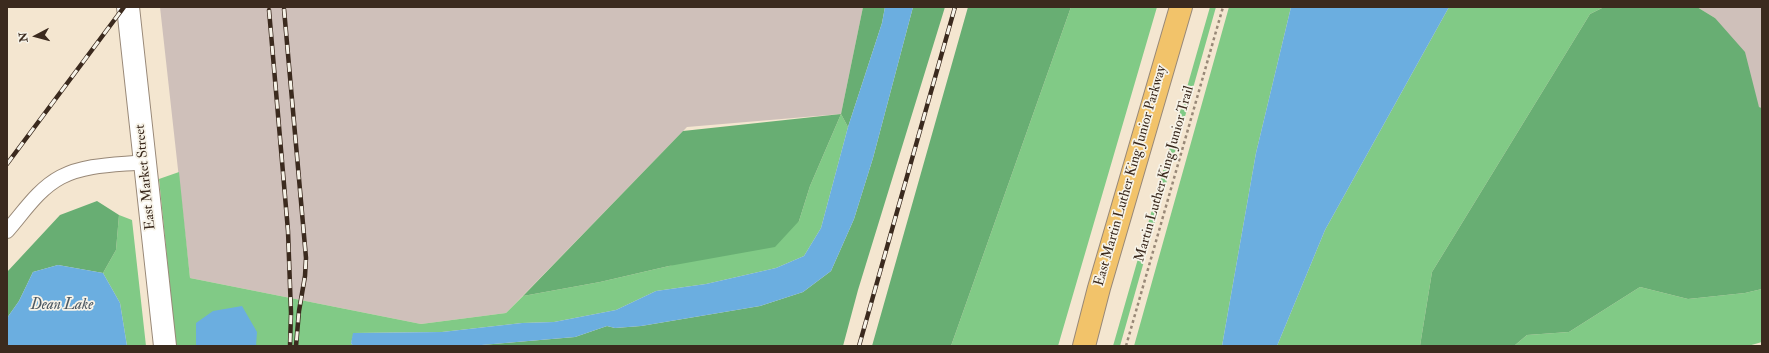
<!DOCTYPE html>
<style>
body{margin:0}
#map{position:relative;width:1769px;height:353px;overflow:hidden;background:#f4e6d0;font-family:"IM FELL Double Pica",serif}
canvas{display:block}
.frame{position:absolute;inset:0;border:8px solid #3b2a1e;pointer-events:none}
.north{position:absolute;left:16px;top:16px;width:40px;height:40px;-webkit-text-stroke:3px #f7f3e8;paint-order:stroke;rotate:264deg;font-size:11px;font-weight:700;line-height:16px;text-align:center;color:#3b2a1e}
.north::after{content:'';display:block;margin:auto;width:14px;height:18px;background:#3b2a1e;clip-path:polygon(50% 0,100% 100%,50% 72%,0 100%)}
</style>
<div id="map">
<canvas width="1769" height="353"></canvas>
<div class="frame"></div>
<div class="north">N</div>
</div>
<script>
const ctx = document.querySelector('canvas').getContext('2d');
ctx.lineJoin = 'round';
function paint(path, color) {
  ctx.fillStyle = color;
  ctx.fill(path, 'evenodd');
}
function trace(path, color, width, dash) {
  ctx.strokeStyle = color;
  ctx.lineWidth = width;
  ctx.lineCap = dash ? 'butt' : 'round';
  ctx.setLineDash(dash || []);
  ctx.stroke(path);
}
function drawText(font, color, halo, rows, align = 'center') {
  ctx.font = font + ' "IM FELL Double Pica",serif';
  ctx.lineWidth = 3.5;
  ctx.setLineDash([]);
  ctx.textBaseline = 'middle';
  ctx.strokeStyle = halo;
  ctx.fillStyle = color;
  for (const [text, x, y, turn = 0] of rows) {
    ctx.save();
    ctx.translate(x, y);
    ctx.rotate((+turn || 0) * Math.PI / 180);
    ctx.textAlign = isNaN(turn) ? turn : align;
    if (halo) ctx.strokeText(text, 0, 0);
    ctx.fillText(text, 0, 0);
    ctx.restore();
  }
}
paint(new Path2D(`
 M160 7H863L841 114 687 127 506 313 421 324 190 278Z
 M1697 7H1762V108L1759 107 1715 18Z`), '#cfc0ba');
paint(new Path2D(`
 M1071 7H1157L1058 346H951Z
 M1210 7H1216L1120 346H1113Z
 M1229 7H1291L1256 153 1222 346H1134Z
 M1449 7H1604L1590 14 1432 272 1420 346H1277L1325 230Z
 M841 114 848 127 821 228 804 256 776 268 706 284 656 291 616 310 554 322 522 323 442 332 354 333 351 343 353 346H176L159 179 179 172 190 278 421 324 506 313 523 296 600 282 669 266 799 221 810 186Z
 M119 215 132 220 146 346H127L120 303 103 273 116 250Z
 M1640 287 1688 299 1745 293 1762 289V342L1748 346H1514L1527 335 1569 332Z`), '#81ca86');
paint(new Path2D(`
 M863 7H885L882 23 848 127 841 114 810 186 799 221 775 247 669 266 600 282 523 296 683 131 841 114Z
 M913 7H945L858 290 843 346H470L575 337 607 326 615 328 641 326 760 306 803 292 831 271 854 219 873 158Z
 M968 7H1071L951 346H872Z
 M1604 7H1697L1715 18 1745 52 1759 107 1762 108V289L1745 293 1688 299 1640 287 1569 332 1527 335 1514 346H1420L1432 272 1590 14Z
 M97 201 119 215 116 250 103 273 58 265 33 272 19 301 7 318V272L60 215Z`), '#68ae73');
paint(new Path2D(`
 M885 7H913L873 158 854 219 831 271 803 292 760 306 641 326 615 328 607 326 575 337 470 346H353L351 343 353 333 442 332 522 323 554 322 616 310 656 291 706 284 776 268 804 256 821 228 848 127 882 23Z
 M1291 7H1449L1325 230 1277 346H1222L1256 153Z
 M58 265 103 273 120 303 127 346H7V318L19 301 33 272Z
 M242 306 257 332 256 346H196V323L213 311Z`), '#6baee0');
const service = new Path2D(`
 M7 231C23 213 38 189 61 177 86 164 117 165 145 162`);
const minor = new Path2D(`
 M128 7 165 346`);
const primary = new Path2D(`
 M1084 346 1099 288 1181 7`);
trace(service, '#988877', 16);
trace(minor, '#988877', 24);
trace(primary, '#988877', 24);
trace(new Path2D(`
 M1126 346 1223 7`), '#988877', 2.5, [3, 3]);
trace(service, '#fff', 14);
trace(minor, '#fff', 22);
trace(primary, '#f2c36a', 22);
const rail = new Path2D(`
 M284 9 306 258 305 276 299 311 296 346
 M269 10 288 231 291 313 290 346
 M7 164 124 7
 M859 346 955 7`);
trace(rail, '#3b2a1e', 4.5);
trace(rail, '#f7f3e8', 3, [9]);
drawText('14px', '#3b2a1e', '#f7f3e8', [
 ["Martin Luther King Junior Trail",1165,174,-74],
 ["East Martin Luther King Junior Parkway",1131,176,-74],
 ["East Market Street",146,177,-96]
]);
drawText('italic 15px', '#4c5862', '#f7f3e8', [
 ["Dean Lake",62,306]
]);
</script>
